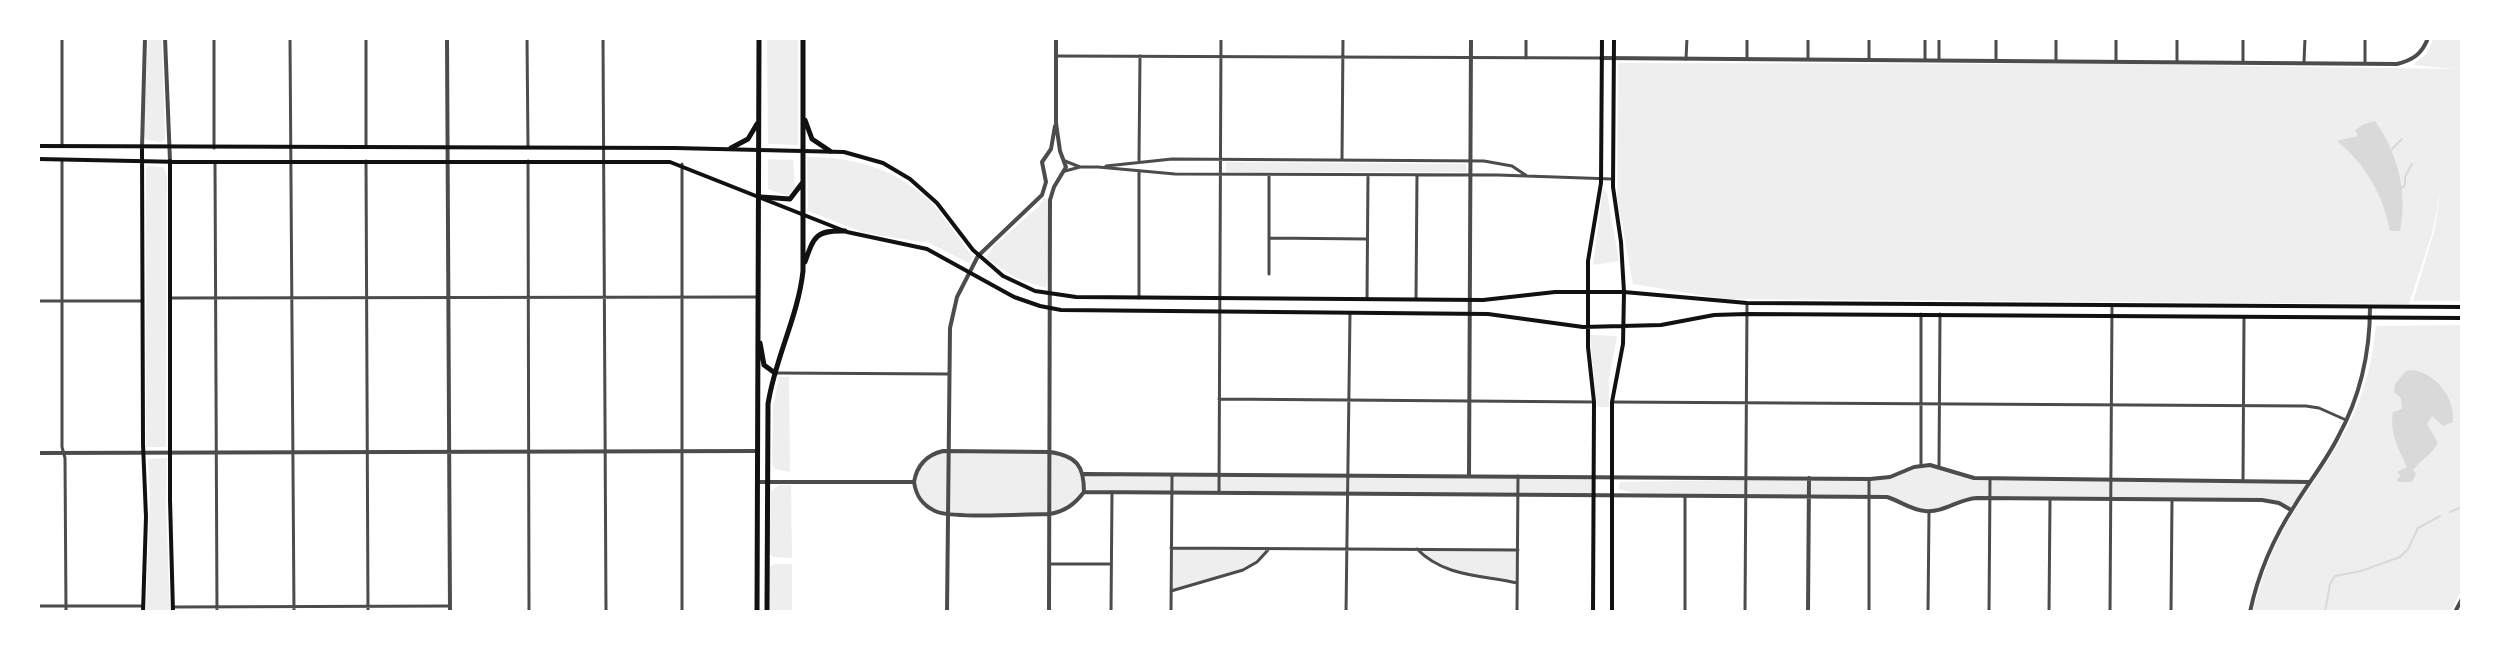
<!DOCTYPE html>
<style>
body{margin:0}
#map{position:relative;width:2500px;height:650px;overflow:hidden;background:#fff;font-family:Arial,sans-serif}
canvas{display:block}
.frame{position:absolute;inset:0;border:40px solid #fff;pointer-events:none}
</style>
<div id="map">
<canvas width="2500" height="650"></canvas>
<div class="frame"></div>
</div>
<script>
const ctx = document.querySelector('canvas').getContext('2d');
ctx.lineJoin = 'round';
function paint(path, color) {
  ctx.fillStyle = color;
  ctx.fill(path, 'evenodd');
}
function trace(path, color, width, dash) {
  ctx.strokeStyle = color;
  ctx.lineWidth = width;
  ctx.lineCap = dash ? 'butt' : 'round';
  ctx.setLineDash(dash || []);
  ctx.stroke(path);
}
paint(new Path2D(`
 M148 38H162L165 139 161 142 147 140 144 136Z
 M767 38H798V145L768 144Z
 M2434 38H2462V301H2413L2434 232 2442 184 2432 234 2409 304 1724 299 1633 284 1617 198 1618 63 2116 64 2456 69 2413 65 2426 54Z
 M807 157C857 157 901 170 935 207 949 223 960 241 973 257L969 263 929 243 865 233 808 211Z
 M768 159 793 160 795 188 788 196 768 189Z
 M1226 162 1466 164 1467 172H1226Z
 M148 166 163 167 167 175 166 447H146V168Z
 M1603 188 1607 193 1619 261 1593 265Z
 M1044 198 1048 199 1049 260 1046 288 1016 278 986 258 994 246 1039 206Z
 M2462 325V590L2450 612H2253C2260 581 2272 548 2289 520 2308 488 2331 459 2348 426 2364 395 2373 360 2376 326Z
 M1590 335 1617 336 1609 379V407H1597Z
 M779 377H789L790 472 775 469 772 464 773 407Z
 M943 451 1050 452 1075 461 1084 474 1594 478V495L1084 492C1076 503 1061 513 1047 514 1024 517 948 516 929 507 911 498 911 471 926 459 930 456 938 454 943 451Z
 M167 458 166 507 170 612H146L150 498 148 459Z
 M1930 465 1974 478 2309 482 2291 510 2272 500 1977 498 1950 507 1921 511 1887 497 1633 493 1618 489 1620 482 1890 477 1914 467Z
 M779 485H791L792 558 773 557 769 553 771 492Z
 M1171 548H1270C1245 576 1206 581 1171 591Z
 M1417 549 1518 550V583C1484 576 1442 575 1417 549Z
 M774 564H792V612H770L769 568Z`), '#eee');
paint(new Path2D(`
 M2375 121C2398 154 2408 192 2400 231H2390C2383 194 2365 164 2337 141L2358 136 2355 130 2364 124Z
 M2414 370C2437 375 2455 398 2453 422L2443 426 2432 416 2427 424 2438 443C2432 454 2421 460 2413 470L2416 474 2412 482H2398L2397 479 2401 476 2397 472 2407 467C2399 450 2389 431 2393 412L2402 409 2401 398 2394 392 2395 384 2406 371Z`), '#d9d9d9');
trace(new Path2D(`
 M2392 149 2402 139
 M2402 188 2405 185V177L2412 164
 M2450 512 2462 507
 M2325 612 2330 584 2335 576 2361 571 2400 557 2408 549 2418 528 2440 516`), '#d9d9d9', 2);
trace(new Path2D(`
 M62 38V146
 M214 38V148
 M290 38 294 612
 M366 38V147
 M527 38 528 146
 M603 38 606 612
 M1869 38V60
 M1056 56 1600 58
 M1526 58V38
 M1808 58V38
 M1686 59 1687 38
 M1747 59V38
 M1925 60V38
 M1939 60V38
 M1996 60V38
 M2056 60V38
 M2116 61V38
 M2177 62V38
 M2243 62V38
 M2304 62 2305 38
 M2365 62V38
 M62 160V447L65 458 66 612
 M1139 160 1140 56
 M1342 160 1343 38
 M366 161 368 612
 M528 161 529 612
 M1065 161 1080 167
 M215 162 217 612
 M1106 166 1172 159 1484 161 1512 166 1527 176
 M1065 171 1080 167H1098L1175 174 1498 175 1612 179
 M1269 238 1367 239
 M1269 274V175
 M171 298 758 297
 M1139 298V171
 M1367 299 1368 175
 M1416 299 1417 175
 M38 301H142
 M775 373 949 374
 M1219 399 1594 402
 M1612 402 2306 406 2319 408 2346 420
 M1921 466V314
 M1939 466 1940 314
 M2243 481 2244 317
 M1219 492 1221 38
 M1171 548 1518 550
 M1417 549C1444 577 1482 575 1517 583
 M1049 564H1109
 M1171 591 1243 570 1257 562 1268 550
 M38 606H143
 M174 607 450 606
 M682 612V164
 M1111 612 1112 492
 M1171 612 1172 476
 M1346 612 1350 313
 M1517 612 1518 476
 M1685 612V496
 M1745 612 1747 304
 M1869 612V480
 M1928 612 1929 512
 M1989 612 1990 480
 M2049 612 2050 500
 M2110 612 2112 306
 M2171 612 2172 500`), '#4c4c4c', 3);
trace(new Path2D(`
 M165 38 170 161
 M447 38 450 612
 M1601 58 2397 64C2413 60 2422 54 2428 38
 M142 147 145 38
 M38 453 757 451
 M1084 474 1870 479 1890 477 1914 467 1930 465 1974 478 2309 482
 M1469 476 1471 38
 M757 482H914
 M914 482C917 465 926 455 943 451L1050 452C1077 456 1084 466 1084 492
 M914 482C916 496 922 505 935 511 952 519 1027 514 1050 514 1065 511 1074 505 1084 492
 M1084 492 1887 497C1900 501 1911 510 1925 511 1944 513 1958 499 1977 498L2262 500 2279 503 2291 510
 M947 612 950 328 957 297 978 256 1042 195 1046 182 1042 162 1051 149 1055 126
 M1049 612 1050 200 1054 187 1066 167 1060 151 1056 123V38
 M1808 612 1809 478
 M2250 612C2258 574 2274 537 2295 505 2309 482 2326 461 2338 437 2360 397 2370 353 2370 307
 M2455 612 2462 599`), '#4c4c4c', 4);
trace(new Path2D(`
 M38 146 675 148 844 152 883 163 910 179 937 203 973 250 1003 276 1035 291 1076 297 1483 300 1555 292H1624L1747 303 2462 307
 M142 147 143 444 146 517 143 612
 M38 159 182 162H670L847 232 927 249 1014 297 1040 306 1061 310 1488 314 1583 327 1661 325 1714 315 1747 314 2462 318
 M170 161V500L173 612
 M1593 612 1594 402 1588 347V261L1601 183 1602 38
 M1612 612V402L1623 344 1624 292 1621 242 1613 187 1614 38`), '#111', 4);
trace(new Path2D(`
 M805 120 812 139 830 151
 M731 148 748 139 757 124
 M761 197 790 199 803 182
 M805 262C814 236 816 230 845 231
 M760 343 764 365 775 373
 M757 612 759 38
 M767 612 768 404C775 358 798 317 803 271V38`), '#111', 5);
</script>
